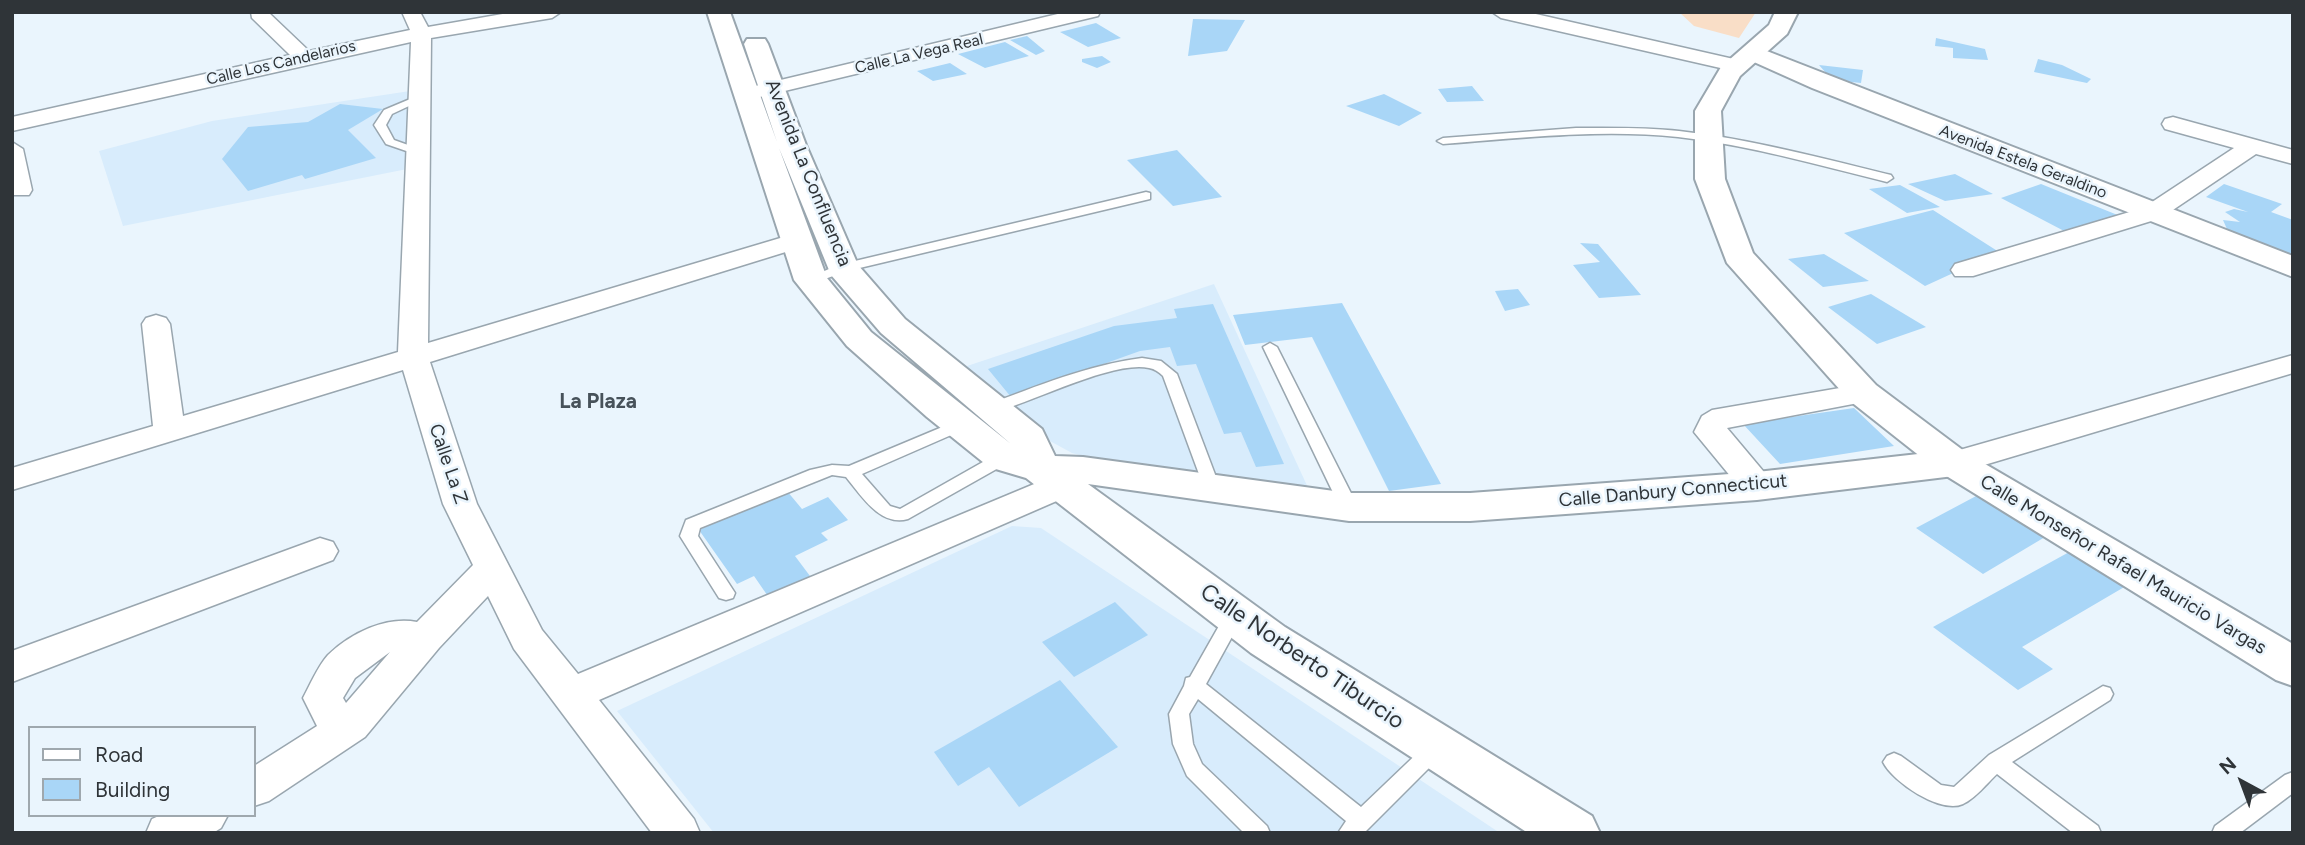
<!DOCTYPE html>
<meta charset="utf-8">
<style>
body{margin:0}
#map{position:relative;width:2305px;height:845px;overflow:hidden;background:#eaf5fd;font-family:Figtree,sans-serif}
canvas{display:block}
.frame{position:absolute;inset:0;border:14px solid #2f3438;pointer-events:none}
.legend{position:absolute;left:28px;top:726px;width:228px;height:91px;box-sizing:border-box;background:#eaf5fd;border:2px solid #9fa8ae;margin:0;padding:9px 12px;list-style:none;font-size:21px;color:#2f3438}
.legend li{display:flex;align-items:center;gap:14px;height:35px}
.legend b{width:35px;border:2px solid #9fa8ae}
.north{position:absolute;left:2207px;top:747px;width:70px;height:70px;-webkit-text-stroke:5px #eaf5fd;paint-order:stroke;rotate:319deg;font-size:19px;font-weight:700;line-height:28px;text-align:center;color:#2f3438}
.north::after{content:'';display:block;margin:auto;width:24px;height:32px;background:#2f3438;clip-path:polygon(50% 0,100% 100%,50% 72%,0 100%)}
</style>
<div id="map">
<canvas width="2305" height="845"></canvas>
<div class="frame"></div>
<ul class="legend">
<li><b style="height:9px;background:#fff"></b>Road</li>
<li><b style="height:19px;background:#a9d6f7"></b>Building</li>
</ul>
<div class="north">N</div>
</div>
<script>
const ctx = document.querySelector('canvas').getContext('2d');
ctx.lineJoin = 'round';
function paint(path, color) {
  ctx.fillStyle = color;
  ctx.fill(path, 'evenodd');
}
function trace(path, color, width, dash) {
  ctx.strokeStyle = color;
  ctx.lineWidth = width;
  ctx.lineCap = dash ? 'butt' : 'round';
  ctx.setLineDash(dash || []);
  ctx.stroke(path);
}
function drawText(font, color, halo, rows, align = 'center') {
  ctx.font = font + ' Figtree,sans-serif';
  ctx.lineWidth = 5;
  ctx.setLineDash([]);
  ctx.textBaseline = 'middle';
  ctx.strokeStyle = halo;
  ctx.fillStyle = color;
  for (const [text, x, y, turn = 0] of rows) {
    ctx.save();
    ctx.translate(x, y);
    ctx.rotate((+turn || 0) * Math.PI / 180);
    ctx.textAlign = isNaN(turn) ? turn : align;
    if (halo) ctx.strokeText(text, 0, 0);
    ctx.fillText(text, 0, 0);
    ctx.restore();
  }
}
paint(new Path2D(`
 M410 91 407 169 123 226 99 151 212 121Z
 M1214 284 1310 492 1112 464 1072 453 1039 435 958 369Z
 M1012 526 1041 528 1500 833H714L617 711Z`), '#d8ecfc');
paint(new Path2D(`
 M1679 12H1756L1739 38 1694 26Z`), '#f9dec7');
paint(new Path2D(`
 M1193 19 1245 20 1227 51 1188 56Z
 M1096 23 1121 38 1088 47 1060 32Z
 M1027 36 1045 51 1036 55 1010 40Z
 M1936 38 1985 49 1988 60 1953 58V48L1935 46Z
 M1005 42 1029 56 985 68 958 54Z
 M1102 56 1111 62 1097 68 1082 62V59Z
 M2038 59 2062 65 2091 79 2087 83 2034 72Z
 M950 63 967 74 933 81 917 71Z
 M1819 65 1863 70 1861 83 1832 80Z
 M1472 86 1484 101 1447 102 1438 89Z
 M1384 94 1422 113 1399 126 1346 106Z
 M340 104 383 109 348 130 376 158 305 179 302 175 248 191 222 159 248 127 308 122Z
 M1177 150 1222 197 1173 206 1127 160Z
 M1955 174 1993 194 1945 201 1908 184Z
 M2041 184 2120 216 2066 232 2001 198Z
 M2224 184 2282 204 2271 212 2293 220V261L2230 236 2223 220 2240 222 2225 212 2234 209 2248 212 2206 197Z
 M1900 185 1940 207 1907 213 1869 189Z
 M1933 210 1999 252 1925 286 1844 233Z
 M1580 243 1598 244 1641 295 1599 298 1573 265 1600 262Z
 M1824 254 1869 281 1823 287 1788 259Z
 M1518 289 1530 305 1505 311 1495 291Z
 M1871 294 1926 327 1877 344 1828 307Z
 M1342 303 1441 484 1389 491 1312 337 1245 345 1233 315Z
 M1213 304 1284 464 1256 467 1241 432 1224 434 1196 364 1177 366 1170 347 1140 351 1011 397 988 369 1114 326 1177 318 1174 309Z
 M1854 408 1894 446 1780 464 1743 424Z
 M787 491 802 509 828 497 848 520 821 533 828 540 795 556 816 584 774 605 754 576 737 584 699 530Z
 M1978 495 2045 537 1983 574 1916 528Z
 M2071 551 2126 586 2022 647 2053 669 2018 690 1933 627Z
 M1115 602 1148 635 1074 677 1042 642Z
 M1060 680 1118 747 1019 807 989 767 958 786 934 752Z`), '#a9d6f7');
const service = new Path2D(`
 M415 97 424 99 392 114 386 125 394 140 422 150V154L418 155 386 144 374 125 384 110Z
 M1576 128C1611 128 1645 127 1679 131 1751 139 1821 158 1891 175L1893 178 1887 182C1818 165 1749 145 1678 137 1600 129 1521 138 1443 144L1437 141 1443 138Z
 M1146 192 1150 193V199L847 271 811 284 804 280 838 265Z
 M1270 343 1277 347 1358 507 1355 511H1343L1340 507 1263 347Z
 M1142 358 1161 361 1177 374 1219 485 1217 489 1211 491 1203 485 1163 376C1159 372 1155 369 1149 368 1113 360 1031 403 992 413L984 408 987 405C1037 386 1088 365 1142 358Z
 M959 420 965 421 967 425 965 429 862 474 890 506 900 509 997 454H1009L1011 458 1009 462 908 519C880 527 861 495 846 477L832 475 700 528 698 536 735 593 733 598 726 600 719 598 680 536 686 520 810 470 832 465 849 466Z
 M1235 608 1242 610 1244 615 1206 684 1361 807 1428 743 1435 740 1442 743 1445 749 1442 755 1364 833H1338L1346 821 1198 699 1189 714 1193 744 1202 764 1267 826 1270 833H1244L1187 776 1173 744 1169 714 1184 686 1186 678 1190 677 1228 610Z
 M2103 686 2110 688 2113 694 2110 700 2012 762 2098 826 2101 833H2073L1997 774C1987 783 1976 798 1963 804 1940 814 1893 782 1883 762L1887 756 1894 753 1901 756 1941 785 1954 787 1989 755Z
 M2293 772V793L2240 833H2212L2215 826 2285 775Z`);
const minor = new Path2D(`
 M251 12H268L309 51 410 30 402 12H420L428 27 514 12H561L552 18 431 38 428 343 787 236H805L809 241 805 246 430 362 477 504 542 630 578 674 1051 477 1063 474 1075 477 1080 485 1075 493 599 700 694 819 700 833H652L514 649 488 596 439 648 365 737 269 801 254 806V766L317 726 303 698C310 685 318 666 328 655 351 633 386 616 417 622L473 565 443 504 403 370 12 490V468L153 426 142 324 146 318 156 315 166 318 170 324 183 416 398 352 411 42 12 131V117L290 55 252 18ZM390 652 346 703 343 698 355 678Z
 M1066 12H1100L1098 16 747 100 736 94 747 88Z
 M1492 12H1527L1738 60 1748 66 1738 72 1501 18Z
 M2173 117 2293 150V164L2256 154 2161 218 1973 276H1955L1951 270 1955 264 2143 208 2234 148 2165 129 2162 124 2165 119Z
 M12 142 23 149 32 190 29 195H12Z
 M2293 355V373L1954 474 1942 471 1938 463 1942 455Z
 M1863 384 1874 386 1878 393 1874 400 1727 428 1769 478 1774 486 1769 494 1757 497 1745 494 1694 432 1702 416 1712 410Z
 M320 538 333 542 338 551 333 560 12 682V651Z
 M161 815H228L221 828 213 833H146L152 819Z`);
const tertiary = new Path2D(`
 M707 12H730L777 142 744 44 747 39H765L768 44 806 145 858 265 905 319 1042 429 1055 456 1083 457 1349 493H1470L1757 472 1954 450 1968 454 1974 463 1968 472 1954 476 1757 500 1470 521H1349L1088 484 1285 627 1592 816 1600 833H1528L1251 653 1026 478 989 467 927 417 847 346 794 280ZM779 148 831 275 881 333 1011 444 871 332 827 278Z
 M1754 46 2293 256V277L1812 88 1745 58 1742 53 1745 48Z`);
const secondary = new Path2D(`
 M1775 12H1798L1787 34 1740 76 1721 111 1725 179 1753 253 1876 385 1968 454 2293 644V686L2276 680 1940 472 1850 401 1727 263 1695 179V111L1721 67 1769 25Z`);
trace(service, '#99a6af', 3);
trace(minor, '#99a6af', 3);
trace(tertiary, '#99a6af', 4);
trace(secondary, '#99a6af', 4);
paint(service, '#fff');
paint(minor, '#fff');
paint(tertiary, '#fff');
paint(secondary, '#fff');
drawText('16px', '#2f3438', '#eaf5fd', [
 ["Calle La Vega Real",919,54,-13],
 ["Calle Los Candelarios",281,63,-13],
 ["Avenida Estela Geraldino",2023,162,21]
]);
drawText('19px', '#2f3438', '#eaf5fd', [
 ["Avenida La Confluencia",808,173,68],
 ["Calle La Z",448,464,71],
 ["Calle Danbury Connecticut",1673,491,-5],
 ["Calle Monseñor Rafael Mauricio Vargas",2123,565,31]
]);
drawText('bold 21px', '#47525a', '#eaf5fd', [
 ["La Plaza",598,402]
]);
drawText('23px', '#2f3438', '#eaf5fd', [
 ["Calle Norberto Tiburcio",1302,657,34]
]);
</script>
